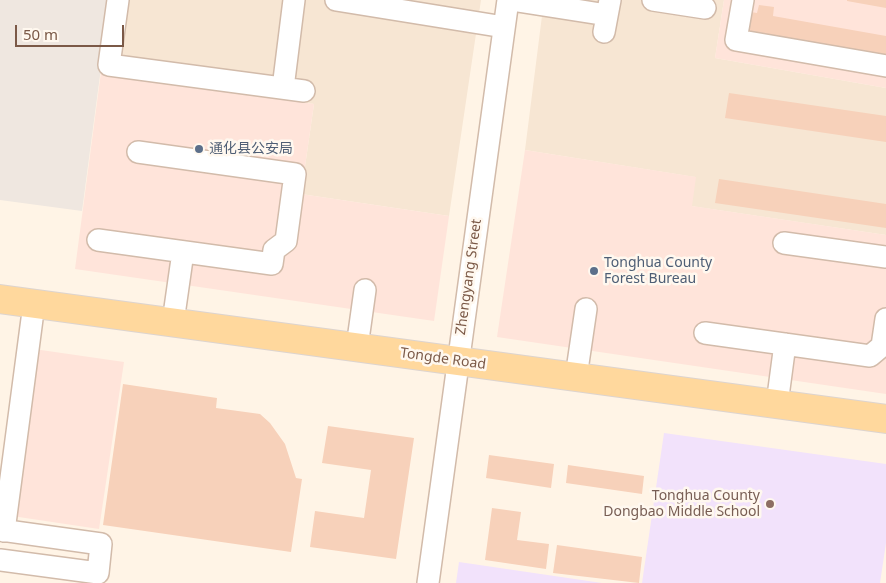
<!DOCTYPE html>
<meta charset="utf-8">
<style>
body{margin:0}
#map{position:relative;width:886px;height:583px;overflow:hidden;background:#fff4e6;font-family:"Noto Sans",sans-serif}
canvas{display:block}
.scale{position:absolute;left:15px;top:25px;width:109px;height:22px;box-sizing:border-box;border:2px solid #7b5947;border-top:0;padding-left:6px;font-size:15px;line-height:18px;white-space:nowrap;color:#7b5947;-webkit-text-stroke:4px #fff8ef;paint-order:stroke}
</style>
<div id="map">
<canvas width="886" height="583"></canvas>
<div class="scale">50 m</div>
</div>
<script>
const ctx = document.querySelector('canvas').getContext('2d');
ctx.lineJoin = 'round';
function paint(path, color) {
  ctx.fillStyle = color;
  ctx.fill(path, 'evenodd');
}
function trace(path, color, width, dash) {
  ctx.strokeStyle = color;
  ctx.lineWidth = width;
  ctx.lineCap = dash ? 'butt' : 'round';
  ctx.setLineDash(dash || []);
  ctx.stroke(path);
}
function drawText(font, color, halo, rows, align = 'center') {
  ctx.font = font + ' "Noto Sans","Noto Sans SC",sans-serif';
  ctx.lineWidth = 5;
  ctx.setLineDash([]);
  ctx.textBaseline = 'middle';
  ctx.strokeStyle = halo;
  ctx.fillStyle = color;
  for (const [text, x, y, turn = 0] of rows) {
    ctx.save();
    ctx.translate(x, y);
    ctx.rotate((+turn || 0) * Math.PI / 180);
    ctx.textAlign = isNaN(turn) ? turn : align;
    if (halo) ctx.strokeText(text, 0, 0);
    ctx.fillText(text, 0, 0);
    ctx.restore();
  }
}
paint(new Path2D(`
 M110 0H481L449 216 301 194 314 104 101 72Z
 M544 0H724L715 58 886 88V235L691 206 695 177 525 150Z`), '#f7e6d3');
paint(new Path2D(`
 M724 0H886V88L715 58Z
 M101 72 314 104 301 194 449 216 434 321 75 269Z
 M525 150 696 177 692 206 886 235V394L497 337Z
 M34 349 124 362 99 529 12 516Z`), '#ffe4da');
paint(new Path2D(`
 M0 0H110L82 211 0 200Z`), '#efe7e0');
paint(new Path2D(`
 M664 433 886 464V543L880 583H642Z
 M459 562 602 583H456Z`), '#f2e2fb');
paint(new Path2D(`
 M847 0H886V8L847 1Z
 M759 5 774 7 773 16 886 36V59L741 33 745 11 757 13Z
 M729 93 886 116V142L725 118Z
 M719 179 886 204V228L715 203Z
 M123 384 217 398 216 408 260 414 270 423 285 444 296 478 302 479 291 552 103 525Z
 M328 426 414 438 396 559 310 547 315 511 364 518 371 470 322 463Z
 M489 455 554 464 551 488 486 478Z
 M568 465 644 476 642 494 566 483Z
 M492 508 521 512 517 540 549 544 546 569 485 560Z
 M557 545 642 557 639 583 553 573Z`), '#f7d1ba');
const minor = new Path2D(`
 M118 0 109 65 304 91
 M336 0 504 27
 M511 0 607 15
 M653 0 705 8
 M743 0 736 40 886 66
 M604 32 610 0
 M283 88 294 0
 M98 240 272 264 274 250 286 241 295 174 138 152
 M784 243 886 257
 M173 322 183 252
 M705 333 870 356 882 346 886 319
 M357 347 365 290
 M576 377 586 309
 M777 404 785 344
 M0 530 101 544 98 573 0 560
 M4 531 32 319
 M428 583 508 0`);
const major = new Path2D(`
 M0 299 886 419`);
trace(minor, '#d2bbaa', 24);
trace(major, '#ddd4cf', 30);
trace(minor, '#fff', 21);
trace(major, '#ffd89d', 28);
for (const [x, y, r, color] of [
 [199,149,5,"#5c6f8a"],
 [594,271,5,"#5c6f8a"],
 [770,504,5,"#8d6e63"]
]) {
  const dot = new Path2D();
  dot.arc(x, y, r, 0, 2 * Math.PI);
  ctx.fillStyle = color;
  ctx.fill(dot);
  trace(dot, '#fff8ef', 2);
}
drawText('14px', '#4e5e75', '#fff8ef', [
 ["通化县公安局",209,149],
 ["Tonghua County",604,263],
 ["Forest Bureau",604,279]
], 'left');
drawText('14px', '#7b5947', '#fff8ef', [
 ["Zhengyang Street",469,277,-82],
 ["Tongde Road",443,359,8]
]);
drawText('14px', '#785e54', '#fff8ef', [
 ["Tonghua County",760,496],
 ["Dongbao Middle School",760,512]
], 'right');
</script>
